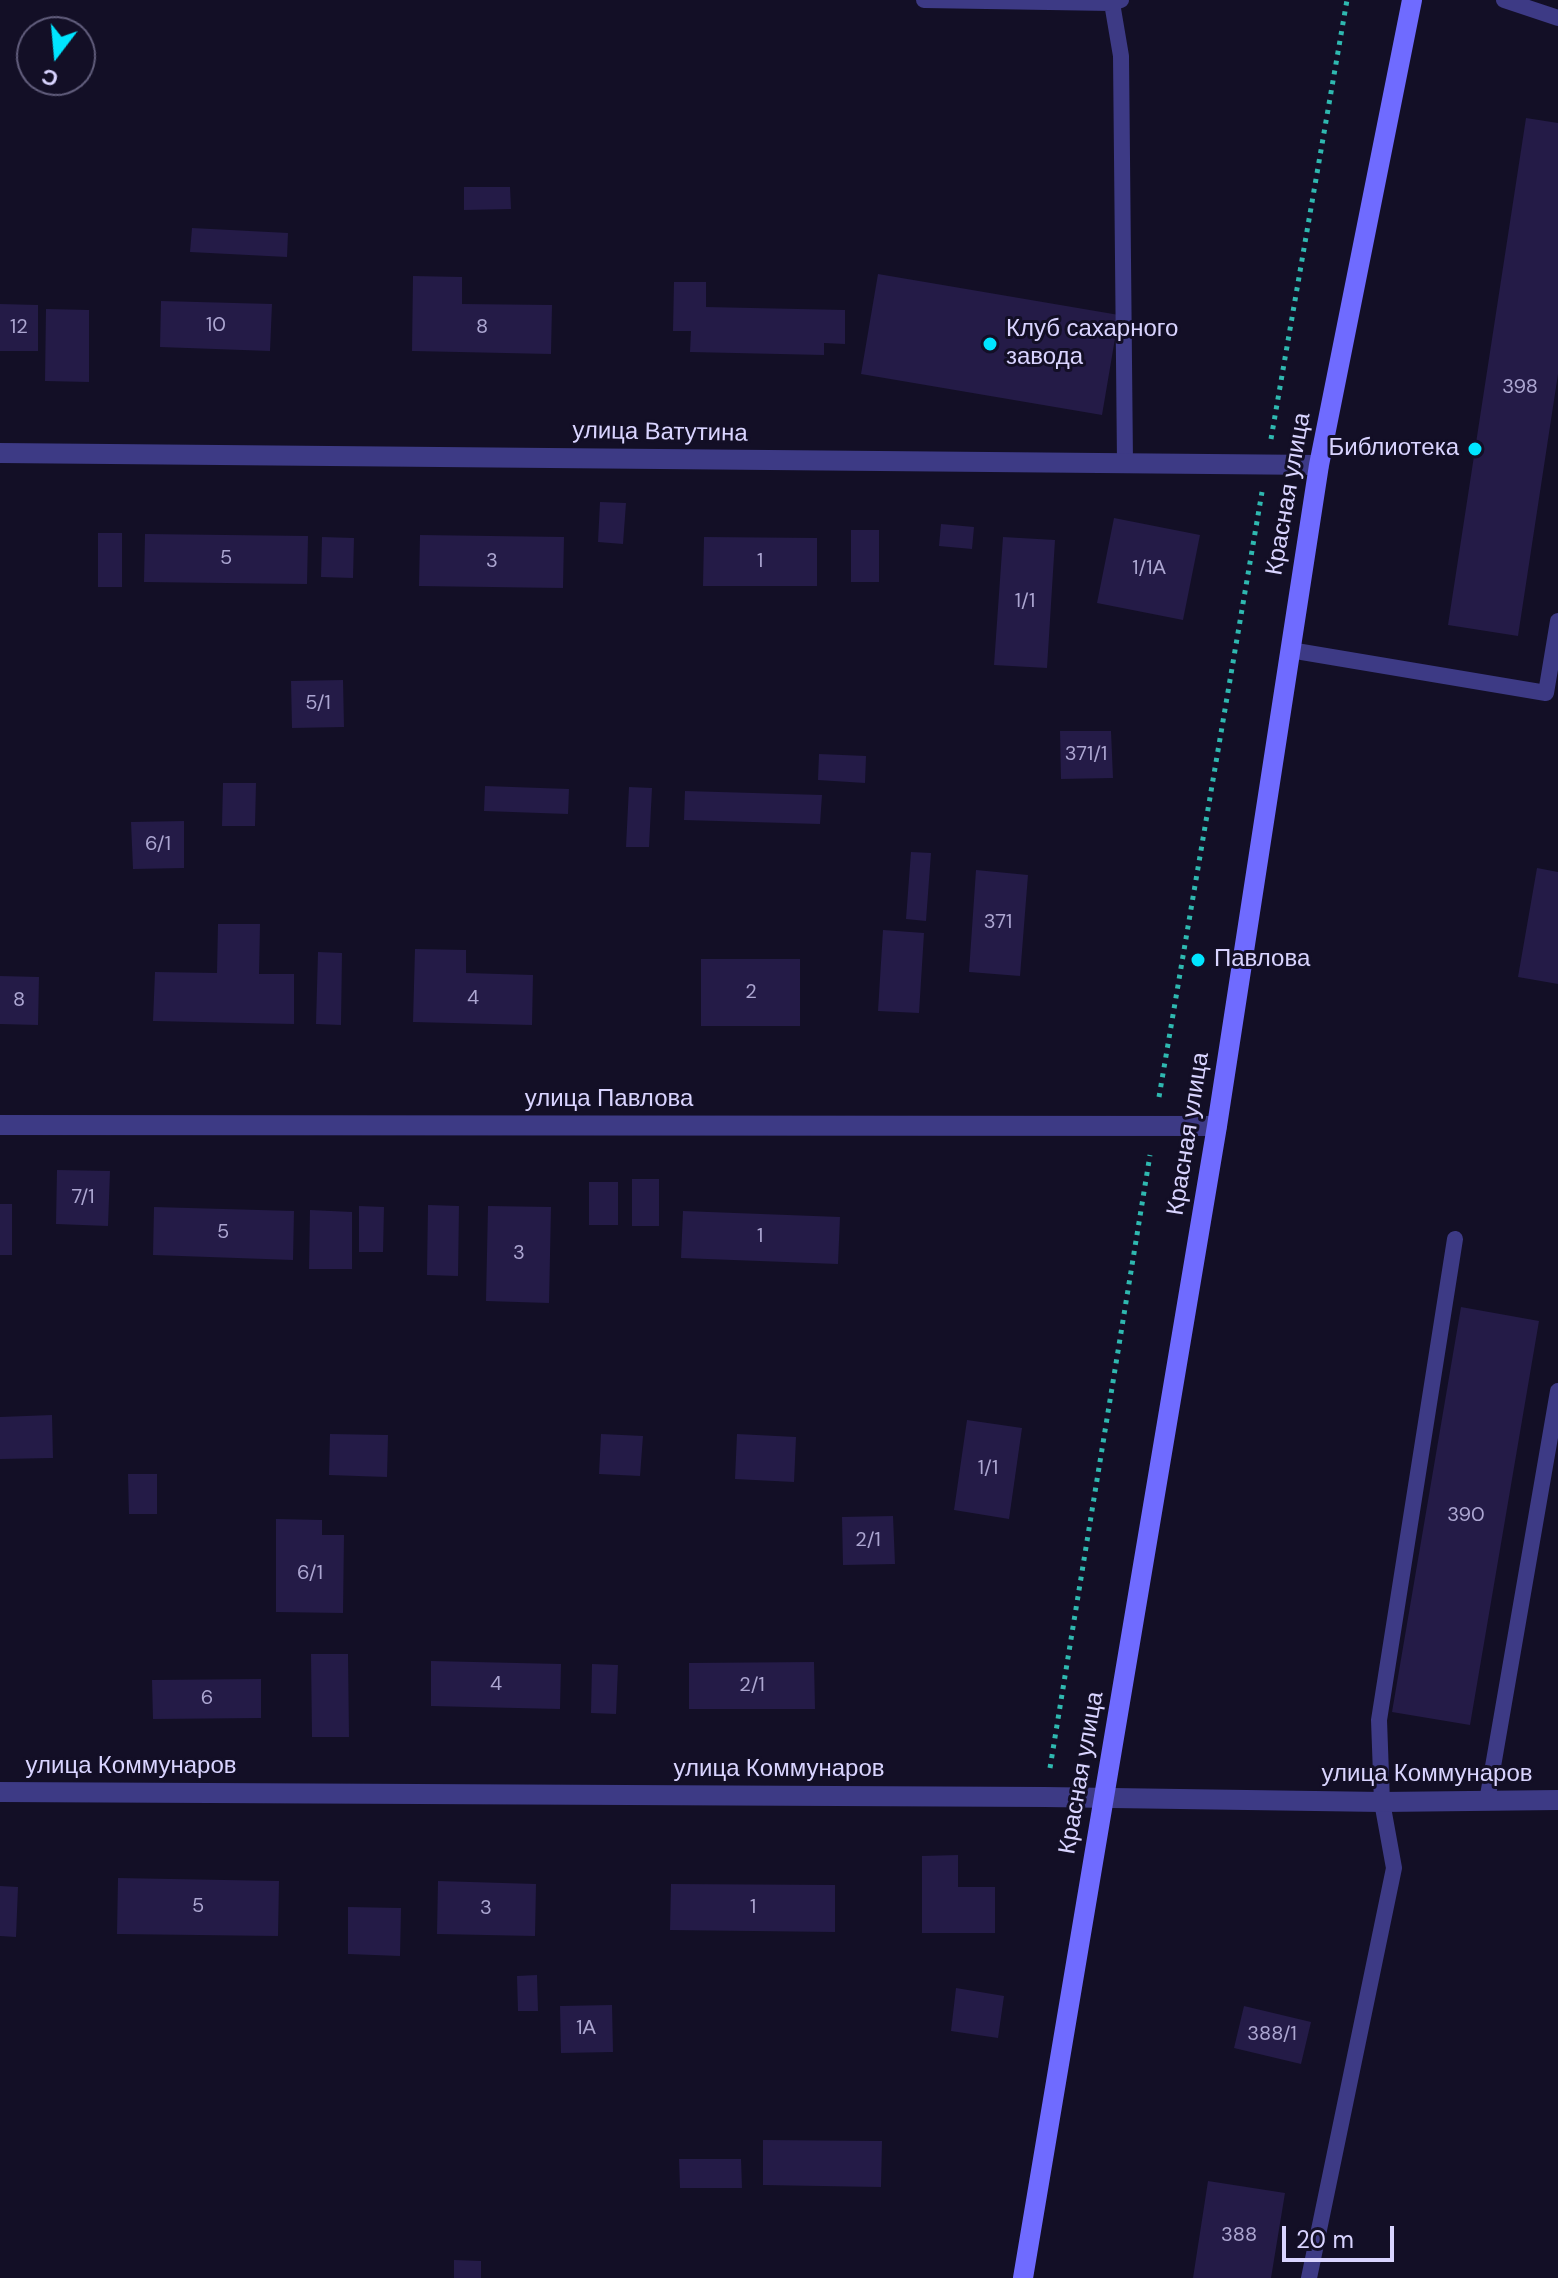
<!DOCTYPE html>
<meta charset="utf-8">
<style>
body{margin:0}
#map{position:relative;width:1558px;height:2278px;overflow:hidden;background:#130f26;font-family:"DM Sans",sans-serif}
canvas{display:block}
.north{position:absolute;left:16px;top:16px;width:80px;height:80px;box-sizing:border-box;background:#130f26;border:2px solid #625e7d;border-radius:50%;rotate:196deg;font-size:22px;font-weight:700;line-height:32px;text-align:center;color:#d9d4ff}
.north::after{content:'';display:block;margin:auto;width:28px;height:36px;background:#00e5ff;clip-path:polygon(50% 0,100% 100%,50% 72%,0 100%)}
.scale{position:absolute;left:1282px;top:2226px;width:112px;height:36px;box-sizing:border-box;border:4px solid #d9d4ff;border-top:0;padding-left:10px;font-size:24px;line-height:28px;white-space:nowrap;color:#d9d4ff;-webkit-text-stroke:6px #130f26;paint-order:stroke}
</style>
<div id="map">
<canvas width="1558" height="2278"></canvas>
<div class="north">С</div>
<div class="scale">20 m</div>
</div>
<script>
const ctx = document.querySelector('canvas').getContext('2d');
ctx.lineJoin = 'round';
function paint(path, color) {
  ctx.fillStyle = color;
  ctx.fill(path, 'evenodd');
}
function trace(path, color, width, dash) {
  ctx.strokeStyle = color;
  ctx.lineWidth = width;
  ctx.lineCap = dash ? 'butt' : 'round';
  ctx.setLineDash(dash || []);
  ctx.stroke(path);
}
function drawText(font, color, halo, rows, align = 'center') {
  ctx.font = font + ' "DM Sans",sans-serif';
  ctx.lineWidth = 6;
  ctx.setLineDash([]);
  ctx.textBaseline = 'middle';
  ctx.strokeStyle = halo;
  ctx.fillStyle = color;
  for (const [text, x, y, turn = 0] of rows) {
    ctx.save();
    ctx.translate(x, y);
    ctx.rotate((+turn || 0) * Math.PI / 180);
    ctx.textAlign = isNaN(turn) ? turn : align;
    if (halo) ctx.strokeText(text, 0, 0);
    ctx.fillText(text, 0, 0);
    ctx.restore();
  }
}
paint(new Path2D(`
 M1526 118 1558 123V374L1518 636 1448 625Z
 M464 187H510L511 209 464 210Z
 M192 228 288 233 287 257 190 252Z
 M878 274 1119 315 1102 415 861 374Z
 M413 276 462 277V304L552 305 551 354 412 351Z
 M674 282H706V307L845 310V344L824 343V355L690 352 691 331H673Z
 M161 301 272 304 270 351 160 347Z
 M0 304 38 305V351H0Z
 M46 309 89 310V382L45 381Z
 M600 502 626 503 623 544 598 542Z
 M1114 518 1200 535 1183 620 1097 603Z
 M941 524 974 527 972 549 939 546Z
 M851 530H879V582H851Z
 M98 533H122V587H98Z
 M145 534 308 536 307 584 144 582Z
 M420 535 564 537 563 588 419 586Z
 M322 537 354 538 353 578 321 577Z
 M704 537 817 538V586H703Z
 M1003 537 1055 540 1047 668 994 665Z
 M343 680 344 727 292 728 291 681Z
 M1060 731H1111L1113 778 1061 779Z
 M819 754 866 756 865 783 818 780Z
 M223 783H256L255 826H222Z
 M485 786 569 789 568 814 484 811Z
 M629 787 652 788 649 847H626Z
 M685 791 822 795 820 824 684 820Z
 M184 821V868L133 869 131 822Z
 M911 852 931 853 926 921 906 919Z
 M1537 868 1558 872V984L1518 977Z
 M976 870 1028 875 1020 976 969 972Z
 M218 924H260L259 974H294V1024L153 1021 155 972 217 973Z
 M883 930 924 933 919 1013 878 1011Z
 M415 949 466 950V973L533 975 532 1025 413 1022Z
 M318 952 342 953 341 1025 316 1024Z
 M701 959H800V1026H701Z
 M0 976 39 977 38 1025 0 1024Z
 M57 1170 110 1171 108 1226 56 1224Z
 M632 1179H659V1226H632Z
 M589 1182H618V1225H589Z
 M0 1204H12V1255H0Z
 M428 1205 459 1206 458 1276 427 1275Z
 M359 1206 384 1207 383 1252H359Z
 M488 1206 551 1207 549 1303 486 1301Z
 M154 1207 294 1211 293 1260 153 1255Z
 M310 1210 352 1212V1269H309Z
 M683 1211 840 1217 838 1264 681 1258Z
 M1461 1307 1539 1321 1470 1725 1392 1712Z
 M52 1415 53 1458 0 1459V1417Z
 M967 1420 1022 1428 1009 1519 954 1510Z
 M330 1434 388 1435 387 1477 329 1475Z
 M601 1434 643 1436 640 1476 599 1474Z
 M737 1434 796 1437 794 1482 735 1479Z
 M128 1474H157V1514H129Z
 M893 1516 895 1564 843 1565 842 1517Z
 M276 1519 322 1520V1535H344L343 1613 276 1612Z
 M311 1654H348L349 1737H312Z
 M431 1661 561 1664 560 1709 431 1706Z
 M814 1662 815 1709H689V1663Z
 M592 1664 618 1665 616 1714 591 1713Z
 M261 1679V1718L153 1719 152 1680Z
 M958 1855V1887H995V1933H922V1856Z
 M118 1878 279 1881 278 1936 117 1934Z
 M438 1881 536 1884 535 1936 437 1934Z
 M671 1884 835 1885V1932L670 1930Z
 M0 1886 18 1887 16 1937 0 1936Z
 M348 1907 401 1908 400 1956 348 1954Z
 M537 1975 538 2011H518L517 1976Z
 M956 1988 1004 1996 998 2038 951 2031Z
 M612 2005 613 2052 561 2053 560 2006Z
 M1244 2006 1311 2022 1301 2064 1234 2048Z
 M763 2140 882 2141 881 2187 763 2185Z
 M679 2159H741L742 2188H680Z
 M1208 2181 1285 2193 1271 2278H1193Z
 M454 2260 481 2261V2278H454Z`), '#241b47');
trace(new Path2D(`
 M1271 439 1347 0
 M1159 1097 1262 492
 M1050 1768 1150 1155`), '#2fb8b0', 5, [4, 6]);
trace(new Path2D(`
 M924 0 1112 3 1121 0
 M1504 0 1558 18
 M1112 3 1121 56 1125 463
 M1290 650 1546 693 1558 621
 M1487 1801 1558 1391
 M1309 2278 1394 1868 1382 1802 1379 1720 1455 1239`), '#3d3a85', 16);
trace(new Path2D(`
 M0 453 1319 465
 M0 1125 1217 1126
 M0 1792 1045 1797 1382 1802 1558 1800`), '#3d3a85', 20);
trace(new Path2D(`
 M1023 2278 1217 1126 1319 465 1412 0`), '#6f6bff', 20);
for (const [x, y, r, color] of [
 [990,344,8,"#00e5ff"],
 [1475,449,8,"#00e5ff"],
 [1198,960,8,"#00e5ff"]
]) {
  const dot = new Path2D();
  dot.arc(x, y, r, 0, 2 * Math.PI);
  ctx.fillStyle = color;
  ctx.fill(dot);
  trace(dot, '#130f26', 3);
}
drawText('20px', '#aca6d1', null, [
 ["10",216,326],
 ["12",19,328],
 ["8",482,328],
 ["398",1520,388],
 ["5",226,559],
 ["3",492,562],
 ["1",760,562],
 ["1/1А",1149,569],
 ["1/1",1025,602],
 ["5/1",318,704],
 ["371/1",1086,755],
 ["6/1",158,845],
 ["371",998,923],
 ["2",751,993],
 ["4",473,999],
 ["8",19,1001],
 ["7/1",83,1198],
 ["5",223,1233],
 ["1",760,1237],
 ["3",519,1254],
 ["1/1",988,1469],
 ["390",1466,1516],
 ["2/1",868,1541],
 ["6/1",310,1574],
 ["4",496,1685],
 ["2/1",752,1686],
 ["6",207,1699],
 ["5",198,1907],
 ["1",753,1908],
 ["3",486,1909],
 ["1А",586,2029],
 ["388/1",1272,2035],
 ["388",1239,2236]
]);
drawText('24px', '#d9d4ff', '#130f26', [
 ["Клуб сахарного",1006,330],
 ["завода",1006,358],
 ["Библиотека",1459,449,"right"],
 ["Павлова",1214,960]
], 'left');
drawText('24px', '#d9d4ff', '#130f26', [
 ["улица Ватутина",660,433,1],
 ["Красная улица",1289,494,-80],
 ["улица Павлова",609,1100],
 ["Красная улица",1189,1134,-81],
 ["улица Коммунаров",131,1767],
 ["улица Коммунаров",779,1770],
 ["Красная улица",1082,1773,-80],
 ["улица Коммунаров",1427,1775]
]);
</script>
